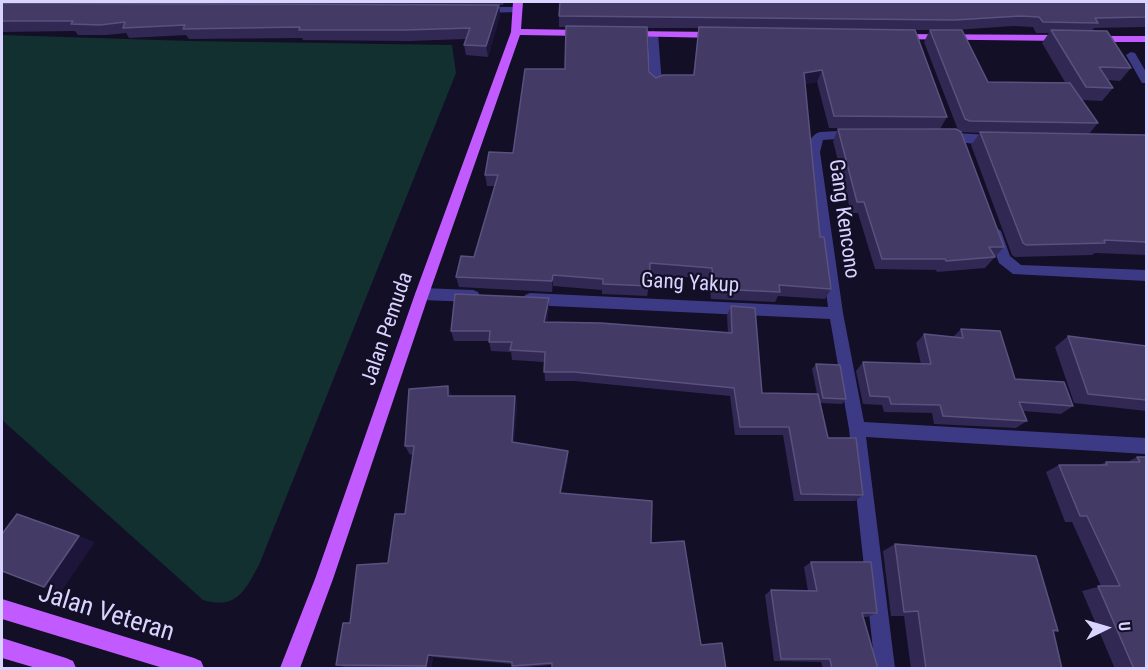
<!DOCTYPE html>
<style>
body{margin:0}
#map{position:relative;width:1148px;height:670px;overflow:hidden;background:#130f26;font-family:"Roboto Condensed",sans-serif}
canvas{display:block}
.frame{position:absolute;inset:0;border:3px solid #d9d4ff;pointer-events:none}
.north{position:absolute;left:1076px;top:598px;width:60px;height:60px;-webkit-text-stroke:4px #130f26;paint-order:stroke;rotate:85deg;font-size:16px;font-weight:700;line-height:24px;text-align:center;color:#d9d4ff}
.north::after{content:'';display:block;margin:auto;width:21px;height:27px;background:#d9d4ff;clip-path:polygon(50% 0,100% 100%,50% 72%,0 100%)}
</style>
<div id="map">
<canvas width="1148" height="670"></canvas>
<div class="frame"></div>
<div class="north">U</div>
</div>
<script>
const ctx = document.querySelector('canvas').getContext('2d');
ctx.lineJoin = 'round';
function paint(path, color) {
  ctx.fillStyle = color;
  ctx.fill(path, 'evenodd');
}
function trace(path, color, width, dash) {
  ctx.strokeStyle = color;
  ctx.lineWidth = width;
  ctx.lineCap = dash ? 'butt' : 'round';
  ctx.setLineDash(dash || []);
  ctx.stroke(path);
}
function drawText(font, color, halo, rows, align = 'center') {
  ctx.font = font + ' "Roboto Condensed",sans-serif';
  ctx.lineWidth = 4.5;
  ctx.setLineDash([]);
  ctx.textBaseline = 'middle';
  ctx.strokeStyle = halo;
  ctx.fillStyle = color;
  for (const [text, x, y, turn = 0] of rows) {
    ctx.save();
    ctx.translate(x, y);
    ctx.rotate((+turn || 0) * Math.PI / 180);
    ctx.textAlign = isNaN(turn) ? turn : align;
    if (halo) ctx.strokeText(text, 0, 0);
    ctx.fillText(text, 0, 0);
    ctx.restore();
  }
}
paint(new Path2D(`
 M2 35 190 41 452 45 456 73 259 565C245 590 237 610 203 600L2 420Z`), '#12302f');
paint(new Path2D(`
 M518 7 522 8V12L478 13 473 10 478 7Z
 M653 31 658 34 662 84 656 88 650 84 648 34Z
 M1131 52 1135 53 1146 72V83H1142L1126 55Z
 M856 130 862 134 860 137 823 140 820 152 843 313 864 422 1146 438V454L866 437 895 668H875L849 429 830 319 530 305 525 303 523 299 525 295 530 293 828 307 808 152C809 143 810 135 820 132Z
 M946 131C960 135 996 133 1002 139 992 149 955 142 942 138L940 135Z
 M994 226 1001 231 1010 256 1021 265 1146 270V281L1013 274 999 263 987 231Z
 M422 288 473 290 478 292 480 296 478 300 473 302 422 300 417 298 415 294 417 290Z`), '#3d3a85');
paint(new Path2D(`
 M513 2H523L521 29 585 30 590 33 585 36 520 35 429 294 333 579 300 668H280L315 579 415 294 511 32Z
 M627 31 717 32 722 35 717 38 623 36V32Z
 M897 34 1065 35 1070 38 1065 41 893 39V35Z
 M1146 36V42H1092L1087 39 1092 36Z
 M2 599 194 658 201 661 204 668H163L2 619Z
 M2 638 66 658 73 661 76 668H36L2 658Z`), '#c25bff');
paint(new Path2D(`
 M2 2H504L503 5 2 3 499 5 500 15 488 57 466 55 464 45 466 39 409 41 303 40 302 38 189 39 186 35 129 38 126 33 107 35H78L75 31 2 32Z
 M1146 2V27L1094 28 1092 31 1131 68 1120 81 1108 80 1113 88 1102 101 1082 100 1098 123 1089 134 1146 135V255L1095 253 1092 255 1015 257 1012 255 971 145 980 133 961 132 1004 247 985 268 937 272 936 270 875 269 858 213H851L833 141 838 129 958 130 924 42 930 30H915L947 117 940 129 829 128 817 82 805 84 820 237 831 289 825 299 778 296 775 302 711 299 709 279 649 274V286L647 296 602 294V290L553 286 552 292 459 287 456 277 474 257 495 186H487L485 175 513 153 565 69 566 27H559V16ZM1013 26 1033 27 1036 33H1049L1042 43 1065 82H988L955 30ZM647 28H699L693 75 656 78 649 72Z
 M731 306 762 393 817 394 812 369 816 364 846 399 842 404 820 403 828 438 863 495 855 501H794L783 435H735L730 396 574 381H545L544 362 512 360 511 352 491 351 489 341H454L451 331 549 308 547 322 728 333 727 316Z
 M961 329 1015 379 1073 406 1061 414 1023 411 1027 421 1016 428 934 424 932 413 884 412 882 405 863 404 856 371 863 362 921 364 916 343 924 334 953 337Z
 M1068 336 1146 346V411L1074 403 1055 347Z
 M452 396H515L517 405 514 442 568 459 561 494 552 665 514 668 512 666V664L433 657 431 668 344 667 336 665 350 623 388 563 405 514 413 454 410 455 405 446Z
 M1137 457H1146V669H1115L1082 591 1101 586 1072 522H1065L1046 472 1059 465H1100L1106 462H1127Z
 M895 544 1058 631 1053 632 1062 669H911L904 616H891L883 551Z
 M811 562 877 613 867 617H863L878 669H823L821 662 774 661 765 595 771 590 808 591 804 567Z`), '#312854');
paint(new Path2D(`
 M499 5 500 15 488 57 486 46Z
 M822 70 817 82 800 85 804 73Z
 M553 275V286L552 292V281Z
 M549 298V308L545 332 544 322Z
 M448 386 452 396H448Z
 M515 396 517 405 514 450 512 442Z
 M568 451V459L560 501V493Z
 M79 536 95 542 61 592 44 587Z
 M428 655 433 657 431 668 426 666Z`), '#1d163a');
const building = new Path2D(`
 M560 2H1146V17L1095 18 1098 23 1043 22 1039 17 1020 16 955 20 559 16Z
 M2 3 499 5 486 46 464 45 470 28 406 30H299L300 27 183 29 185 25 123 28 125 22 100 25 71 24 73 21H2Z
 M566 26 647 27 649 72 656 78 663 75H694L699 27 915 30 947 117 834 116 822 70 804 73 820 237H824L831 289 779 285 780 292 714 289 712 268 650 263 649 286 603 284V279L553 275 552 281 456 277 461 256 474 257 498 175H485L489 152 513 153 525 69H565Z
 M930 30H962L988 82 1070 83 1098 123 970 121 965 119Z
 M1051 30 1107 31 1131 68 1099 67 1113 88 1086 87Z
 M838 129H956L961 132 1004 247H989L995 257 946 261 945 259H882L864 202H857Z
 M980 132 1146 135V242L1104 240 1105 243 1026 245 1023 243Z
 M455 294 549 298 544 322 601 323 732 333 731 306 755 308 762 393 818 394 828 438H856L863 495 801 494 789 427H740L734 388 574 372H544L545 352 510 350 512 342H489L490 331H451Z
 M961 329 1000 331 1015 379 1064 382 1073 406 1019 402 1027 421 943 416 940 405 891 404 889 397 870 396 863 362 931 364 924 334 963 338Z
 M1068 336 1146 346V400L1088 394Z
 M816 364 840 365 846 399 823 398Z
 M448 386V396H515L512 442 568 451 560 493 652 501 651 543 684 541 701 645 722 643 726 669H552V663L512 666V662L428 655 426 666 336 665 343 623H350L357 565 388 563 395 514H405L414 446H405L409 389Z
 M1137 457H1146V669H1134L1098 586H1120L1087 516H1080L1059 465H1107L1106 462H1140Z
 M17 514 79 536 44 587 2 571V534Z
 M895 544 1036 556 1058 631 1053 630 1062 669H926L918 611 904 612Z
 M811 562H871L877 613H862L878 669H832L830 659H781L771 590 817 591Z`);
paint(building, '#433a66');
trace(building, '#5a527e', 1.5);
drawText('21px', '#d9d4ff', '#130f26', [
 ["Gang Kencono",843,219,82],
 ["Gang Yakup",690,284,3],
 ["Jalan Pemuda",388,329,-71]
]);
drawText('26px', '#d9d4ff', '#130f26', [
 ["Jalan Veteran",106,614,17]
]);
</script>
